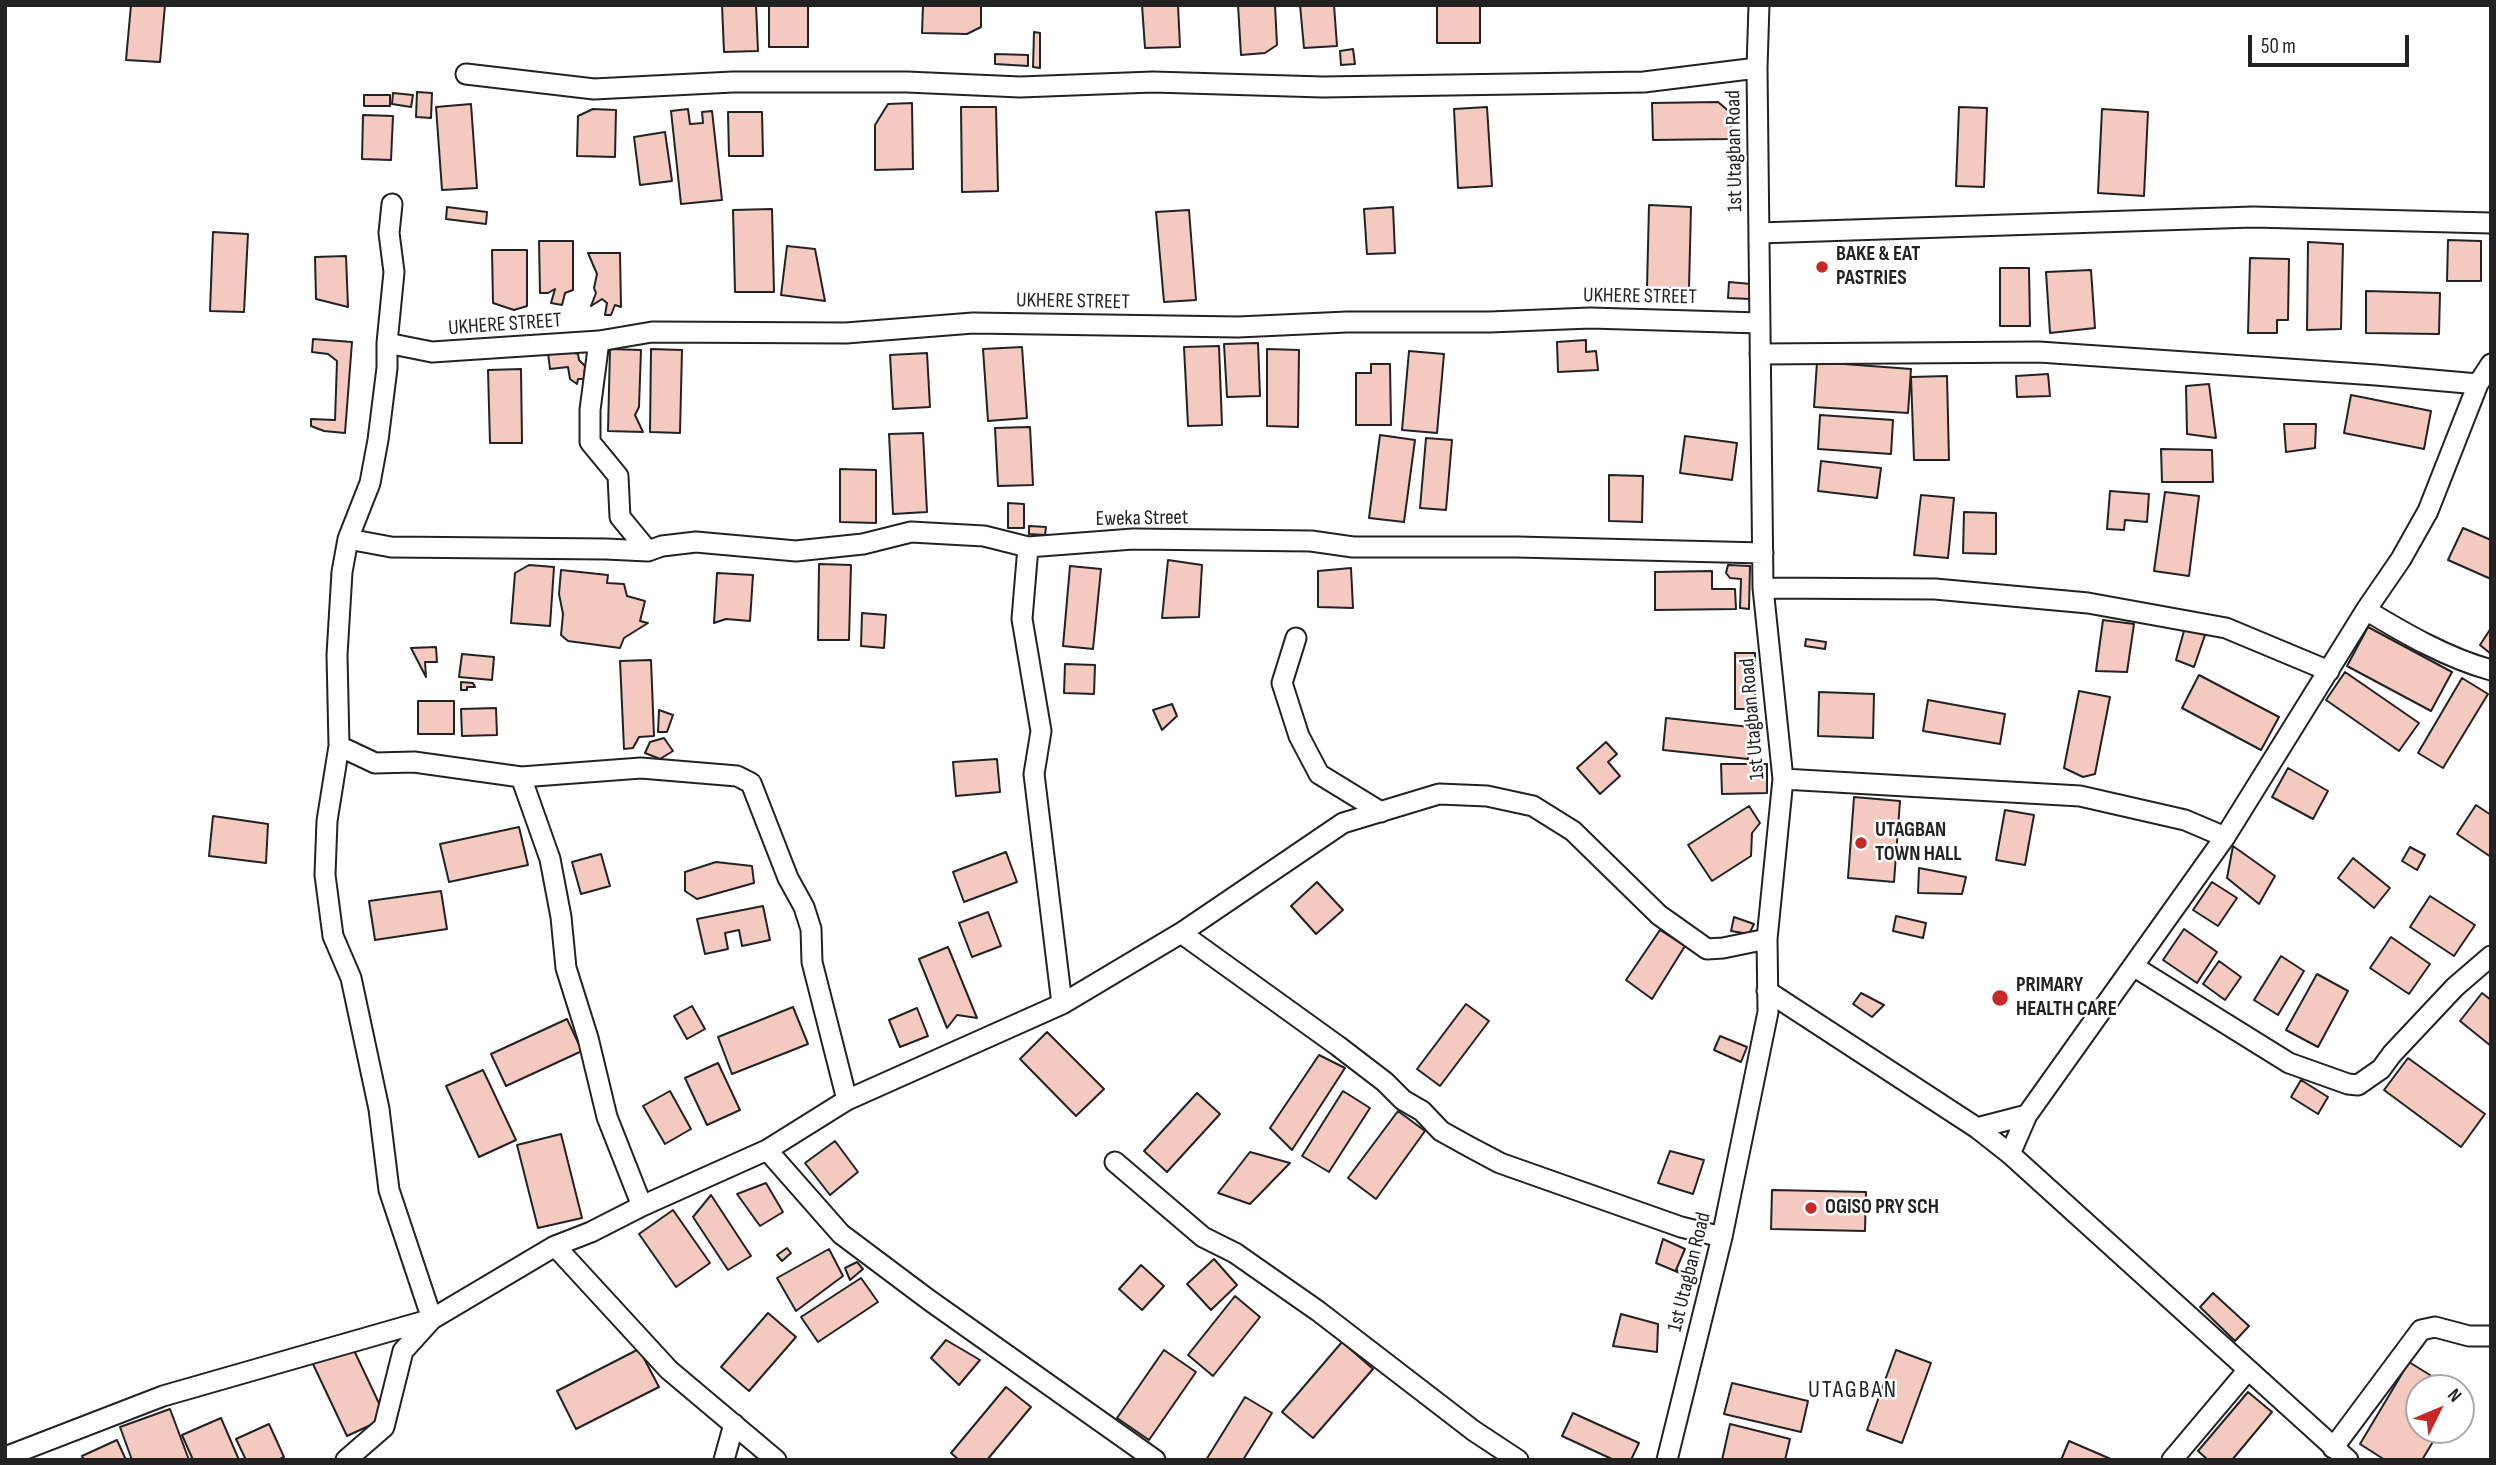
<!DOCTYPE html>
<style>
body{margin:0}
#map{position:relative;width:2496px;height:1465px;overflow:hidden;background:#fff;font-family:"Sofia Sans Condensed",sans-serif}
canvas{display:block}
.frame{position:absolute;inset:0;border:7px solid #222;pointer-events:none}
.north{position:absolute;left:2405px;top:1374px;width:70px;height:70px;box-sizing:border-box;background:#fff;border:2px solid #a7a7a7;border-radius:50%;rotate:47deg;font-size:19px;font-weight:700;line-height:28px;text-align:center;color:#222}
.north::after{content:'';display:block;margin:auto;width:24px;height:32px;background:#c62828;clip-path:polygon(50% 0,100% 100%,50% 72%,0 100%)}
.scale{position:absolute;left:2248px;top:35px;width:161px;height:32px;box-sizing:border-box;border:4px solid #222;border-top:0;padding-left:9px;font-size:21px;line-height:24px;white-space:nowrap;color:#222;-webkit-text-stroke:5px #fff;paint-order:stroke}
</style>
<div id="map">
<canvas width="2496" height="1465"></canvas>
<div class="frame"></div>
<div class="north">N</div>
<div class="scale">50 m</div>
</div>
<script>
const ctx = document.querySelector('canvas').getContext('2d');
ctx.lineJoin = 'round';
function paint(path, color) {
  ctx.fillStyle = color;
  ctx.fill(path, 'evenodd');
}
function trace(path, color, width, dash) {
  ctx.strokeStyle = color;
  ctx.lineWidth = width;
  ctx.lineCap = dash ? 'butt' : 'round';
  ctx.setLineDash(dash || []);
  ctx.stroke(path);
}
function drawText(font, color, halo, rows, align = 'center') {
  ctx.font = font + ' "Sofia Sans Condensed",sans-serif';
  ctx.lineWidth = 5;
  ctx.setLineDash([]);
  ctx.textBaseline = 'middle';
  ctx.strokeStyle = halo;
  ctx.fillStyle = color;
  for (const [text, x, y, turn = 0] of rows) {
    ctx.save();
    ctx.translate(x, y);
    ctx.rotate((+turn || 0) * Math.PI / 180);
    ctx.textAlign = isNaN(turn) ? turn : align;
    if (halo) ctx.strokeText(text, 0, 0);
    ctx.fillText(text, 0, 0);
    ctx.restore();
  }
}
const building = new Path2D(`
 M131 5H165L160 62 126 60Z
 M722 5H756L758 51 724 52Z
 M769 5H808V47H769Z
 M923 5H981V27L967 34 922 33Z
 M1142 5H1178L1180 47 1145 48Z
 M1238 5H1275L1277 45 1265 53 1241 55Z
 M1300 5H1334L1337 46 1304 48Z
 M1437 5H1480V43H1437Z
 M1034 32 1040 33V68L1033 67Z
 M1353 49 1355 64 1341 65 1340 51Z
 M995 54 1028 55V66L995 64Z
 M417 92 432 93 431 118 416 117Z
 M393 93 413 95 411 107 392 104Z
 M364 95H390V106H364Z
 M1718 102 1731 113V139L1653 140 1652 103Z
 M912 103 913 169 875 170V125L888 104Z
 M471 104 477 188 442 190 436 107Z
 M961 107H996L998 191 962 192Z
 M1487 107 1492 186 1458 188 1454 109Z
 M1959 107 1987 108 1984 187 1956 186Z
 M593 109 616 110 615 157 577 156 578 116Z
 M688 109 690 124 703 123 702 112 712 111 722 200 681 204 671 111Z
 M2102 109 2148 112 2144 196 2098 193Z
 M728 112H762L763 156H729Z
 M363 115 393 116 391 160 362 159Z
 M665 132 672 181 640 185 634 137Z
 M1649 205 1691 207 1689 288H1647Z
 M447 207 487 212 486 224 446 219Z
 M1393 207 1395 253 1367 254 1364 209Z
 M772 209 774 292H735L733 210Z
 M1189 210 1196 300 1164 302 1156 212Z
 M213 232 248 234 244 312 210 311Z
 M2448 240 2481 241V281H2447Z
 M539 241H573V290L565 293 562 305 551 303 555 289 548 293H540Z
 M2308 242 2343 244 2341 329 2307 330Z
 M787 246 815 249 825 301 781 295Z
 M492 250H527V306L514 310 493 303Z
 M588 253H620L621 307 615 305 611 315H605L607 303 602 299 591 306 596 293 594 288 597 274Z
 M346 256 348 307 316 299 315 257Z
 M2250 258 2289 259 2288 320H2277V333H2248Z
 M2000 268H2029L2030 326H2000Z
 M2091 270 2095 328 2050 333 2046 272Z
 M1729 282 1751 284 1750 299 1728 298Z
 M2366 291 2440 293 2439 334 2366 333Z
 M313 339 352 342 345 433 324 431 311 426V419L335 420 337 361 328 354 312 352Z
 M1586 340V352L1596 351 1598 370 1558 372 1557 342Z
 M1258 343 1260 396 1227 397 1224 344Z
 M1219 346 1222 425 1188 426 1184 347Z
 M1022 347 1027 418 988 421 983 349Z
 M610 349 641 350 639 407 635 415 643 432 608 431Z
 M651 349 682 350 680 433 650 432Z
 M1267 349 1299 350 1298 427 1267 426Z
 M568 351 578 354 579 360 585 366 584 379H578L577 384 570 379 568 367 550 369 548 353Z
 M1409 351 1444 354 1437 433 1402 430Z
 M927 353 930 407 893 409 890 355Z
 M1817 362 1911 369 1908 413 1814 407Z
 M1371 364H1390L1391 425H1356V373H1371Z
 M521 369 522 443H490L488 370Z
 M2048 374 2050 396 2017 397 2016 376Z
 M1947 376 1949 460H1914L1911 377Z
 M2209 384 2216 438 2187 434 2186 386Z
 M2351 395 2431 411 2424 449 2344 433Z
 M1820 415 1893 420 1891 454 1818 449Z
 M2284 424H2316L2315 448 2286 452Z
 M1030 427 1033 485 998 486 995 428Z
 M923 433 927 512 893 514 889 434Z
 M1380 435 1415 440 1404 522 1369 518Z
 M1685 436 1737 443 1732 480 1680 473Z
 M1426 438 1452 440 1446 510 1420 508Z
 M2161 449 2212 450 2213 482H2162Z
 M1821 461 1881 468 1877 498 1818 491Z
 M840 469 876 470V523L840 522Z
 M1609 475 1643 476 1642 522 1609 521Z
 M2110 491 2149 494 2147 522 2125 520 2124 530 2107 529Z
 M2165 492 2199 496 2189 576 2154 571Z
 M1921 495 1954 498 1948 558 1914 555Z
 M1008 503 1024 504V528H1008Z
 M1964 512 1996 513V554L1963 553Z
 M1029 526 1046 527 1045 535 1029 534Z
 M2463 528 2491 540V579L2448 560Z
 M1168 560 1202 565 1199 617 1162 618Z
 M819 564 851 565 849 640H818Z
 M529 565 554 567 550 626 511 623 515 573Z
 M1728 565 1750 566 1749 609 1740 608 1741 579 1730 578 1726 573Z
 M1070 566 1101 569 1093 649 1063 646Z
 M1351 568 1353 608 1318 607V571Z
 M561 570 608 575 607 583 624 584 627 596 645 601 640 621 648 623 624 638 620 648 568 641 561 635 563 614 559 594Z
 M1712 571V589H1735L1736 609 1655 610V572Z
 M717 573 753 575 750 621 726 619 714 623Z
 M862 613 886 615 884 648 861 646Z
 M2103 620 2134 624 2127 672 2096 671Z
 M2185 627 2205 635 2194 667 2176 660Z
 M2368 627 2452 672 2431 711 2347 666Z
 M2491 628V654L2480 645Z
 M1806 639 1826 642 1825 649 1805 646Z
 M436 647 437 662H425L426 677 411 648Z
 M1735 653H1755V709H1735Z
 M462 654 494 657 492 680 459 677Z
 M651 660 654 736 639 737 633 748 624 749 620 661Z
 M1065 664 1095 665 1094 694 1064 693Z
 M2345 672 2419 723 2399 751 2326 700Z
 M2199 675 2279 717 2261 750 2182 708Z
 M2462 678 2488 694 2443 768 2418 753Z
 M461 682 473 683 475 687H467V690H461Z
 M2079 691 2110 697 2095 774 2083 777 2064 768Z
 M1819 692 1874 694 1873 738 1818 736Z
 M1928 700 2005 714 2000 744 1923 731Z
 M418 701H454V734H418Z
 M1172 704 1177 716 1162 730 1153 710Z
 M496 708 497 735 462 736 461 709Z
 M659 710 673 715 667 732H658Z
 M1666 718 1750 727 1748 759 1663 750Z
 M664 738 673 751 660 759 645 753 650 742Z
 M1606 742 1617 754 1608 762 1620 776 1600 794 1577 768Z
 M997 759 1000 792 956 796 953 762Z
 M1721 764H1767V793L1722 794Z
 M2288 768 2328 791 2313 819 2272 797Z
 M1854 797 1900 801 1894 882 1848 878Z
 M2476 805 2491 815V857L2457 834Z
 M1749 806 1760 823 1752 833 1751 856 1712 881 1688 845Z
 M2005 810 2034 815 2025 865 1996 860Z
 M213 816 268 824 266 863 209 856Z
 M519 827 528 865 449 882 440 844Z
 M2233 846 2275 876 2259 904 2227 878Z
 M2410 847 2425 855 2417 870 2402 861Z
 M1006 852 1017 882 964 902 953 872Z
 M601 854 610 886 581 894 572 862Z
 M2353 858 2390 888 2374 908 2338 878Z
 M716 862 752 866 754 883 697 899 685 891V872Z
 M1919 868 1966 877 1962 894 1918 893Z
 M1317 882 1343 910 1316 934 1291 906Z
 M2212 882 2237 898 2218 926 2193 910Z
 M441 891 447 929 375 940 369 901Z
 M2430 896 2475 925 2454 956 2410 927Z
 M763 906 770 940 742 946 739 930 725 933 728 949 705 954 697 919Z
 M988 912 1001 946 972 957 959 923Z
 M1896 916 1926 923 1923 938 1893 931Z
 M1734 917 1754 924 1749 934 1731 931Z
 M2184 929 2217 952 2197 983 2163 960Z
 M1660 930 1685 946 1652 999 1626 980Z
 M2391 937 2430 964 2409 994 2370 968Z
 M948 947 977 1018 957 1015 947 1028 919 959Z
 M2281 956 2304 971 2278 1015 2254 1000Z
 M2219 961 2241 977 2225 1000 2203 984Z
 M2317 974 2348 991 2318 1047 2286 1030Z
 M1861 993 1884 1005 1872 1017 1853 1004Z
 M2482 993 2491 1000V1046L2460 1021Z
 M1466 1004 1489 1021 1440 1086 1417 1069Z
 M692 1006 705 1029 687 1039 674 1016Z
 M793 1007 808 1044 732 1074 718 1037Z
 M917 1008 928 1036 900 1047 889 1020Z
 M567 1019 582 1051 506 1086 491 1054Z
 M1047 1032 1104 1089 1076 1116 1020 1059Z
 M1720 1036 1747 1047 1741 1062 1714 1050Z
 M1319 1055 1345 1068 1292 1150 1270 1128Z
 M2408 1058 2485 1114 2461 1147 2384 1090Z
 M718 1063 740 1110 707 1125 685 1078Z
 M483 1070 516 1140 479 1157 446 1086Z
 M2301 1080 2328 1097 2318 1114 2291 1097Z
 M670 1091 691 1129 665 1144 643 1106Z
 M1343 1091 1370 1108 1329 1172 1302 1156Z
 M1197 1093 1220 1114 1167 1172 1144 1151Z
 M1398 1111 1425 1131 1376 1199 1348 1178Z
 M561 1134 582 1218 538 1228 517 1145Z
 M835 1141 858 1172 830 1195 805 1163Z
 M1670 1151 1704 1160 1693 1194 1658 1183Z
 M1250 1152 1290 1163 1250 1204 1218 1193Z
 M766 1183 783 1212 760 1226 737 1194Z
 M1772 1190 1866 1192 1865 1231 1771 1229Z
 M711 1195 751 1256 728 1270 693 1217Z
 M673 1210 710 1263 676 1287 639 1234Z
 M1663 1239 1685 1249 1676 1270 1687 1276 1656 1263Z
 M787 1248 791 1253 782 1261 777 1255Z
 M829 1249 843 1276 796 1311 777 1278Z
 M1214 1259 1237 1285 1211 1310 1187 1284Z
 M857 1262 863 1269 850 1280 845 1268Z
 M1141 1265 1164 1286 1142 1310 1119 1289Z
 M861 1278 878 1302 818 1342 801 1317Z
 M2213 1293 2249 1326 2235 1341 2200 1307Z
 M1235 1296 1260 1317 1213 1376 1188 1355Z
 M768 1313 796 1337 749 1391 721 1367Z
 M1621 1314 1658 1324 1657 1352 1613 1346Z
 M946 1340 980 1360 959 1385 931 1358Z
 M1342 1342 1373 1369 1313 1438 1282 1412Z
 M351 1344 386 1418 347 1436 312 1362Z
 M639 1349 659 1387 576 1429 557 1391Z
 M1164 1350 1196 1372 1149 1440 1117 1418Z
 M1896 1350 1931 1363 1902 1443 1867 1430Z
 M2409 1362 2451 1388H2419V1430H2440L2422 1460H2385L2360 1444Z
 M1732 1383 1808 1401 1801 1432 1724 1414Z
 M1006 1387 1031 1407 987 1460H959L951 1453Z
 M2248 1392 2272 1412 2232 1460H2208L2198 1451Z
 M1245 1397 1272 1413 1243 1460H1206Z
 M170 1409 189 1460H132L120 1427Z
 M1573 1413 1639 1443 1631 1460H1614L1562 1436Z
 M221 1418 239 1460H193L182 1435Z
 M269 1424 284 1457 278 1460H246L236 1439Z
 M1730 1424 1790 1439 1785 1460H1722Z
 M117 1440 126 1460H84L82 1456Z
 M2069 1441 2113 1460H2061Z`);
paint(building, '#f3c9c0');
trace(building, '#222', 2);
const street = new Path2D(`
 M466 74 594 89 733 82H907L1020 87 1153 82 1323 87 1644 82 1757 68
 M1759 233 2253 217 2491 223
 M599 341 590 410V442L618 476 620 517 648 551
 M387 343 432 352 599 341 652 332 846 333 973 323 1238 327 1347 322H1490L1590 318 1760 323
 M1760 354 2039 352 2376 375 2478 384
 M348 539 391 547 606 549 648 551 662 546 696 542 796 551 863 544 911 532 984 536 1028 547 1133 539 1311 541 1353 547H1517L1763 553
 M1028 547 1022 619 1041 731 1034 774 1062 1004
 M1763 588 1935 589 2088 603 2226 628 2329 671
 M2366 610C2404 633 2447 658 2491 670
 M1296 638 1282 683 1299 736 1319 774 1381 812
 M339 746 375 763 414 762 521 777 641 768 737 776 751 783 788 878 804 907 811 929 812 962 847 1100
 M521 777 550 859 561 917 566 968 588 1038 607 1117 642 1206
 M1783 779 2080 796 2185 820 2225 837
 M1181 933 1338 1046 1385 1082 1403 1100 1422 1111 1441 1131 1468 1146 1500 1163 1681 1227 1722 1237
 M2133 966 2289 1063 2348 1084 2358 1085 2381 1069 2392 1054 2455 987 2491 956
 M1767 991 1977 1128 2010 1154 2348 1460
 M1977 1128 2027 1115
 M767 1150 841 1234 929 1300 1155 1460
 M2010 1154 2027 1115 2225 837 2366 610 2401 559 2428 511 2478 384 2491 364
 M1115 1162 1203 1237 1235 1253 1318 1311 1474 1431 1518 1460
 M555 1246 669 1370 776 1460
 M2333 1448 2421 1330 2435 1327 2469 1336H2491
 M5 1457 163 1396 432 1319 555 1246 591 1232 642 1206 767 1150 847 1100 1062 1004 1181 933 1343 823 1439 794 1487 796 1533 806 1573 831 1659 915 1707 949 1723 948 1767 939
 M346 1460 384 1427 403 1351 432 1319 389 1190 379 1109 351 978 333 936 325 875 327 821 339 746 337 655 342 572 348 539 370 483 378 440 387 368V343L394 272 389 233 392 204
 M724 1460 734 1424
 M1667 1460 1722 1237 1768 1012 1767 939 1783 779 1763 588 1757 68 1759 5
 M2172 1460 2248 1370`);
trace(street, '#222', 23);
trace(street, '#fff', 19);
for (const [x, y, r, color] of [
 [1822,267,7,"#c62828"],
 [1861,843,7,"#c62828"],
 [2000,998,9,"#c62828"],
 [1811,1208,7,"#c62828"]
]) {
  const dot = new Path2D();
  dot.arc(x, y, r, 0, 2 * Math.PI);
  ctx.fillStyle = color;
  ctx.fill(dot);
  trace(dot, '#fff', 2.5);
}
drawText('21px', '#222', '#fff', [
 ["1st Utagban Road",1735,151,-91],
 ["UKHERE STREET",1640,297,1],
 ["UKHERE STREET",1073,302,1],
 ["UKHERE STREET",505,325,-4],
 ["Eweka Street",1142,519,-1],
 ["1st Utagban Road",1753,719,-95],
 ["1st Utagban Road",1690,1272,-76]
]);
drawText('bold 21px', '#222', '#fff', [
 ["BAKE & EAT",1836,255],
 ["PASTRIES",1836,279],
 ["UTAGBAN",1875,831],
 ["TOWN HALL",1875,855],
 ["PRIMARY",2016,986],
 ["HEALTH CARE",2016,1010],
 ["OGISO PRY SCH",1825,1208]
], 'left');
ctx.letterSpacing = '2px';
drawText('24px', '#222', '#fff', [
 ["UTAGBAN",1853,1391]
]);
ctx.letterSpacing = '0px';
</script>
